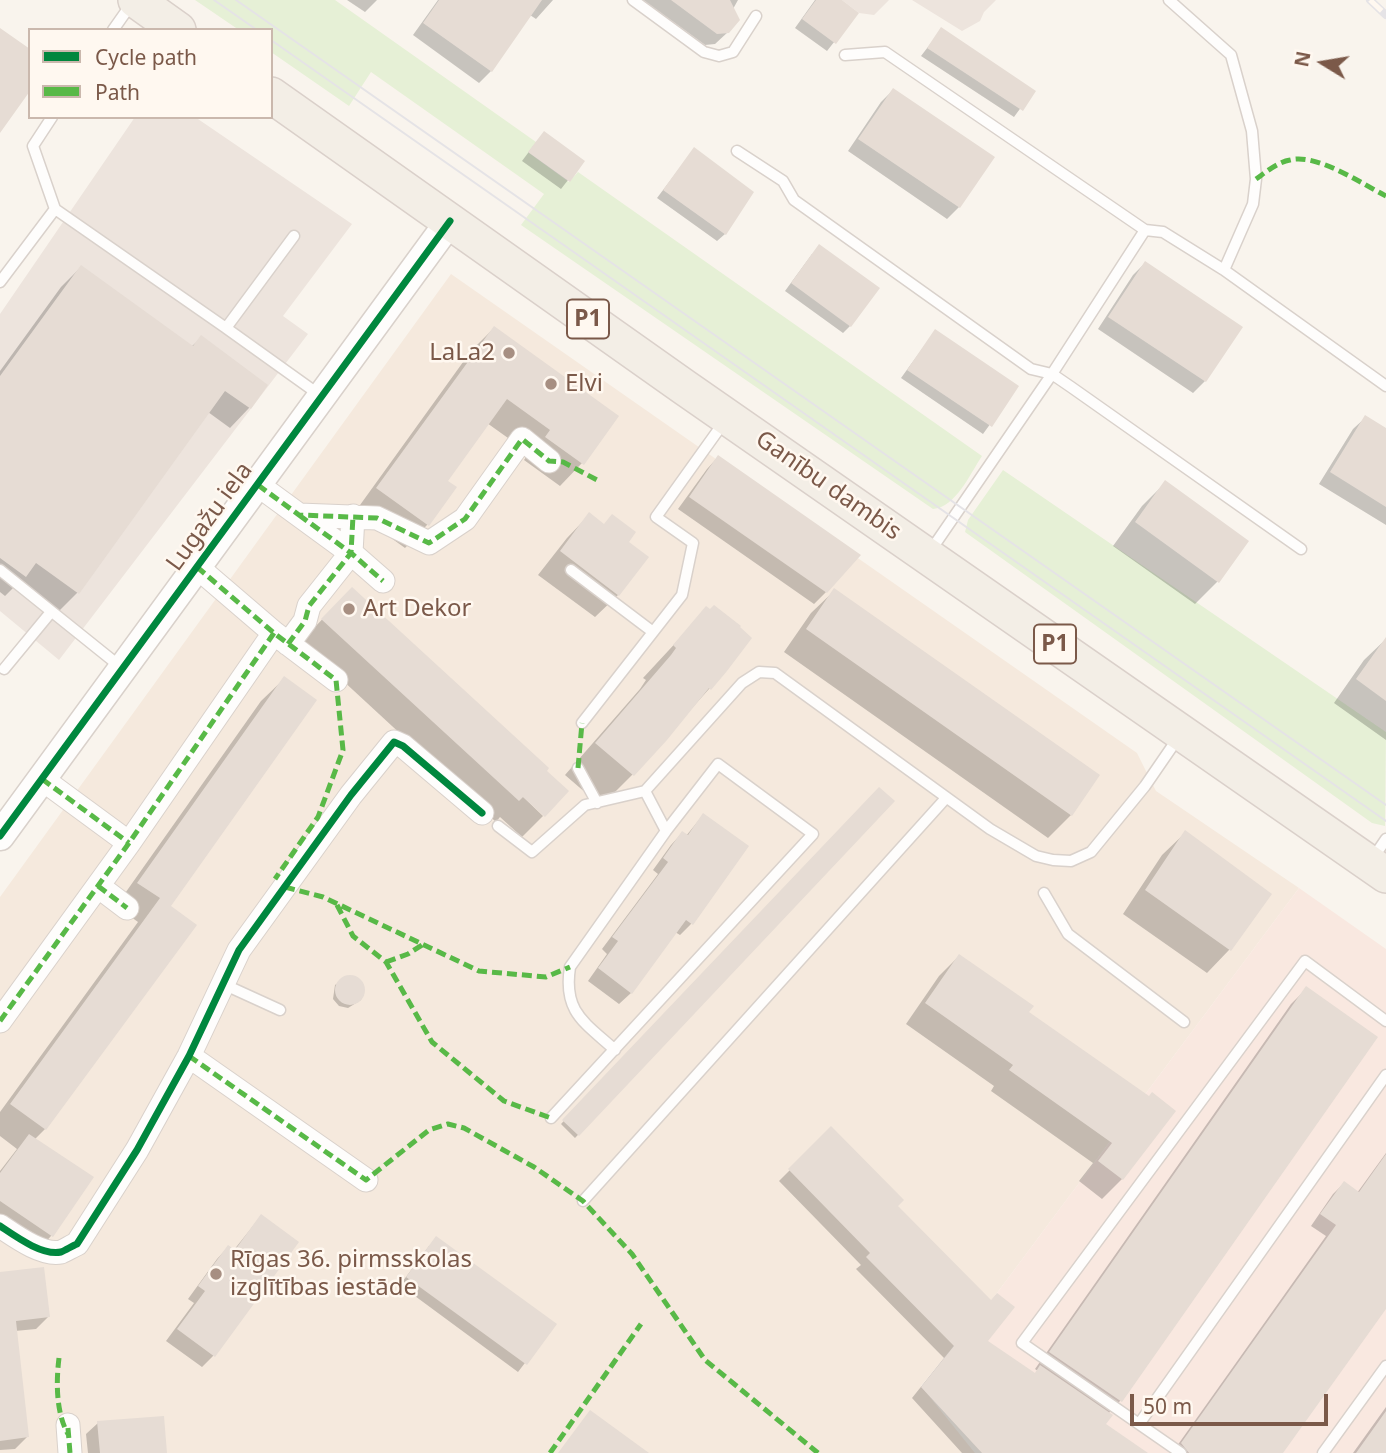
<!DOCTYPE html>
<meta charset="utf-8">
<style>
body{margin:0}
#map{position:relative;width:1386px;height:1453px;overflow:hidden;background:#f9f4ed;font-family:"Noto Sans",sans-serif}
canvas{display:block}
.legend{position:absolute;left:28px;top:28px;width:245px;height:91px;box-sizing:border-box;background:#fff8f0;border:2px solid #cab8ad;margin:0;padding:9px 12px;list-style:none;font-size:21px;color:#7b5949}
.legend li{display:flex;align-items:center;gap:14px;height:35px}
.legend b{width:35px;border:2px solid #cab8ad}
.north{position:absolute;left:1288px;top:28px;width:70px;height:70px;-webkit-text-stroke:5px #fff8f0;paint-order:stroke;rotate:281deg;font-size:19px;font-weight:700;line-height:28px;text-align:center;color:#7b5949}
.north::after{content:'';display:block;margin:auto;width:24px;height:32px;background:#7b5949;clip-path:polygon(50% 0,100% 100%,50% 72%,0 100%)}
.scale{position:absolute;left:1130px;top:1394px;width:198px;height:32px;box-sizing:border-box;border:4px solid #7b5949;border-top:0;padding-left:9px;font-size:21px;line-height:24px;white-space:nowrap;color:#7b5949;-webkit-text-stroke:5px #fff8f0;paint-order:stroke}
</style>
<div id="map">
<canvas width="1386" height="1453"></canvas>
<ul class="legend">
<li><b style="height:9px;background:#00873e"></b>Cycle path</li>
<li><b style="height:9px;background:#58b947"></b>Path</li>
</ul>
<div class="north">N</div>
<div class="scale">50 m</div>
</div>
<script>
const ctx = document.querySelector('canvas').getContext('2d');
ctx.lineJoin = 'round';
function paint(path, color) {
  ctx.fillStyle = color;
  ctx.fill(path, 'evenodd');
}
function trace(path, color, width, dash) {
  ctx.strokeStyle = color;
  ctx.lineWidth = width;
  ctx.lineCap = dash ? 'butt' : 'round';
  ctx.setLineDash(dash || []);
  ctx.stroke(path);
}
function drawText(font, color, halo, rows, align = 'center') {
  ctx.font = font + ' "Noto Sans",sans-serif';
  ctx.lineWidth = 5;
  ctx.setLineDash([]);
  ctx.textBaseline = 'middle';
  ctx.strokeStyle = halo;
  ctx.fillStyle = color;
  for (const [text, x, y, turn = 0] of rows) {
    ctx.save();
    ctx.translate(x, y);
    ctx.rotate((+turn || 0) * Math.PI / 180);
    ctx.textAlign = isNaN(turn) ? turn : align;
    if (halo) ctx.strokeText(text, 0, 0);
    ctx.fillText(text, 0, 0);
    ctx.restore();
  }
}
paint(new Path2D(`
 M451 274 1137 753 1156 791 1299 888 997 1293 921 1386 975 1453H0V897Z`), '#f5e9dd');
paint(new Path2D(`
 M1299 888 1386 949V1453H982L921 1387 997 1293Z`), '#f9e8e0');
paint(new Path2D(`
 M842 0H889L874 15 859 13Z
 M912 0H996L984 12 980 21 962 31Z
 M135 117H195L352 224 283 316 308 334 59 660 0 611V314Z`), '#ede4dd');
paint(new Path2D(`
 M195 0H335L536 142 529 153 569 182 578 172 982 456C970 474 956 507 933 509L521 225 544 194 371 72 349 106 271 52V30H239Z
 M1003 470 1386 732 1385 826 1372 823 965 532 968 520Z`), '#e6f0d6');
paint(new Path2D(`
 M347 0H377L365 12Z
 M438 0H553L536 19 530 15 491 71 479 83 413 35Z
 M643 0H738L733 9 728 32 715 44 705 45Z
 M815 0H839L857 13 827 51 795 28Z
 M941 30 1033 91 1014 117 921 56Z
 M893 90 992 158 959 207 947 219 848 151 881 102Z
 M537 141 583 161 561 189 522 161Z
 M694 149 725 234 717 241 657 198Z
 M812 254 850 326 843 333 785 291Z
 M1145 263 1205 381 1193 393 1098 329 1133 275Z
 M81 267 191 347 201 338 266 385 249 408 230 428 208 412 77 593 58 612 18 583 5 596 0 592V371L61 287Z
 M494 328 582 463 560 486 524 460 529 453 487 423 445 481 454 487 427 525 405 548 355 512 471 351Z
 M935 331 1017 387 983 434 901 378Z
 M1365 418 1386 431V525L1319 484 1353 429Z
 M718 457 826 592 814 604 678 509 707 469Z
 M1165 483 1218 581 1195 604 1113 546 1142 506Z
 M589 515 626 542 618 595 595 617 538 575 567 538Z
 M834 591 1071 815 1048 838 784 652 811 613Z
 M707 609 710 612 726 670 633 774 601 806 565 775 640 689 646 680 643 678Z
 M330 611 543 816 522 837 500 817 496 822 301 642Z
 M1386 639V740L1334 703 1364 660Z
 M284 679 168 906 194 925 45 1129 34 1140 91 1178 51 1236 40 1248 0 1220V1171L17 1149 0 1136V1112L138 922 116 906 261 701Z
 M879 789 893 802 575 1138 561 1124Z
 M703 815 691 924 680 935 675 932 631 993 619 1004 588 981 607 954 602 949 658 874 653 870 671 845 682 833 686 836Z
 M1185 833 1270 895 1229 950 1207 973 1123 914 1162 855Z
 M959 956 1026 1013 1148 1098 1122 1179 1102 1199 1079 1181 1093 1163 991 1091 994 1086 906 1024 939 976Z
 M347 977 359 979 364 991 361 1000 348 1008 339 1006 333 999 335 985Z
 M1306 989 1376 1038 1120 1401 1108 1414 1104 1424 1145 1453H962L912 1398 944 1358 856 1269 861 1265 779 1181 831 1129 896 1206 986 1341 1033 1375 1038 1371 1035 1369 1291 1004Z
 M1386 1153V1306L1281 1453H1172L1326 1236 1311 1226 1333 1194 1344 1183 1357 1193Z
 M261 1216 213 1356 202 1367 166 1341 194 1303 188 1299 217 1259 228 1247 233 1251Z
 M429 1246 554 1325 518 1372 400 1285Z
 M0 1273 48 1317 36 1329 15 1331 27 1437 15 1449 0 1450Z
 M1386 1407V1453H1353Z
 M98 1423 166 1453H88L86 1434Z`), '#0003');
paint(new Path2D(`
 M439 0H542L492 72 423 23Z
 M671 0H730L740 20 729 33 717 34Z
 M816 0H842L859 13 836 44 802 19Z
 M941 27 1036 91 1023 111 927 48Z
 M0 28 30 49V91L0 133Z
 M893 88 995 157 960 208 858 139Z
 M544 131 585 161 570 182 528 152Z
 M694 147 754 192 726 235 663 190Z
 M819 244 880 288 851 327 791 283Z
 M1145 261 1243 327 1206 382 1108 317Z
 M81 265 193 346 201 335 268 385 251 409 225 391 79 594 36 563 26 577 0 558V376Z
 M494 326 619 416 584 465 545 437 550 430 507 399 448 481 457 487 429 526 376 488Z
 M935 329 1019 386 992 427 907 370Z
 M1365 415 1386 428V507L1330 472Z
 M718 455 861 555 827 593 689 497Z
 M1165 480 1249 541 1219 583 1135 522Z
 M589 512 604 524 612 514 636 532 629 542 649 557 619 596 560 551Z
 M352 587 549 768 547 771 569 791 545 817 523 797 519 801 321 619Z
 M834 588 1100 775 1072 816 806 629Z
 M714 605 741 626 740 627 752 638 727 671 711 690 709 688 667 740 634 776 595 743 671 655 676 648 673 645 706 606 710 609Z
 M1386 637V701L1356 679Z
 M284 676 317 700 171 906 197 925 46 1130 10 1104 160 898 137 883Z
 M879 787 895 801 579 1136 562 1120Z
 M703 813 749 846 693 925 686 920 632 994 598 968 618 941 612 937 668 862 663 858 682 831 688 835Z
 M1185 830 1272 894 1231 951 1145 890Z
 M959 954 1034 1006 1029 1012 1149 1096 1152 1092 1176 1111 1123 1180 1098 1161 1112 1143 1009 1070 1013 1065 925 1003Z
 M335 990a15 15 0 1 1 30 0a15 15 0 1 1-30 0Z
 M1306 986 1378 1037 1122 1402 1049 1352Z
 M831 1126 904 1200 898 1206 991 1300 997 1293 1015 1307 988 1341 1035 1373 1040 1365 1113 1415 1106 1424 1148 1453H982L921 1387 954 1346 866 1257 870 1253 788 1169Z
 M29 1134 94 1177 53 1237 0 1201V1173Z
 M1386 1154V1309L1283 1453H1189L1181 1443 1336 1225 1320 1214 1344 1181 1359 1192Z
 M261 1214 299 1242 215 1357 177 1329 205 1291 198 1286 228 1245 235 1250Z
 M436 1236 557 1324 527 1365 406 1277Z
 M44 1267 50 1317 16 1321 29 1437 0 1441V1272Z
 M590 1410 649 1453H558Z
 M1386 1411V1453H1356Z
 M164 1416 167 1453H100L97 1421Z`), '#e6dcd4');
const service = new Path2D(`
 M633 0 704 52 719 56 733 52 756 16
 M113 30 132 3
 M845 55 885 52 1145 230
 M52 117 33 146 55 209
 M737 151 783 181 794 200 1031 369 1052 374 1071 387 1301 549
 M1224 270 1386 386
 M0 282 55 209 226 328 294 236
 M226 328 321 396
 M929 553 1052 374 1145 230 1163 232 1224 270 1253 204 1256 179 1252 131 1231 55 1169 0
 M0 570 122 668
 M571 570 653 632
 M4 669 51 612
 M582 723 682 595 693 543 656 517 724 422
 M578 768 597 803
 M645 791 666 831
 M498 826 532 852 585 805 645 791 742 683 759 672 775 673 990 829 1036 856 1053 860 1071 861 1091 852 1145 786 1178 738
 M1371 861 1386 839
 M1044 893 1068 934 1184 1022
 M223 984 280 1010
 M551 1118 813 834 718 764 666 831 570 967C563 1012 584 1022 615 1050
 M583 1201 946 798
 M1139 1424 1386 1075
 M1181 1453 1022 1343 1305 961 1386 1021
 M1323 1453 1386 1366`);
const minor = new Path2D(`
 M258 485 299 515 377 518 429 543 465 519 522 439 549 461
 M299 515 351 553 383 581
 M197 567 274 633 336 680
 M288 644 305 621 309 606 351 553 353 516
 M42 779 129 843
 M98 886 127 908
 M0 1021 129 843 274 633
 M189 1056 366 1180
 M0 1226C15 1236 42 1256 61 1252 66 1250 72 1246 77 1244L137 1150 189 1056 239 950 351 795 394 742 403 746 482 813
 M68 1425 70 1453`);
const tertiary = new Path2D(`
 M0 836 450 221`);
const primary = new Path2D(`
 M136 0 178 30
 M271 95 684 387 1386 875`);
trace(service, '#d9d1cb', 13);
trace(minor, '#d9d1cb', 25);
trace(tertiary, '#d9d1cb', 31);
trace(primary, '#dad0ca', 38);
trace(service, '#fefdfc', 10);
trace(minor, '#fefdfc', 23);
trace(tertiary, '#fefdfc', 28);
trace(primary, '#f3eee6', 35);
trace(new Path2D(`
 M214 0 257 30
 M236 0 1386 805
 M271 40 1386 821`), '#e5e3e6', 2);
const rail = new Path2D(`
 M1370 0 1386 15`);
trace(rail, '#e5e3e6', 8);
trace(rail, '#fff8f0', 5, [16]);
trace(new Path2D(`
 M1256 179C1266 172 1278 162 1290 160 1317 153 1362 184 1386 196
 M258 485 299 515 377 518 429 543 465 519 522 439 549 461 563 462 597 480
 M299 515 351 553 383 581
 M197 567 274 633 336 680 343 750 318 817 275 879
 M288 644 305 621 309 606 351 553 353 516
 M578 768 582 723
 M42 779 129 843
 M98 886 127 908
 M285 887 323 897 479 971 546 977 570 967
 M337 905 353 936 386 962 432 1042 504 1101 551 1118
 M386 962 408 954 422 945
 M0 1021 129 843 274 633
 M189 1056 366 1180 429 1130 448 1124 464 1128 534 1167 583 1201 632 1254 705 1360 818 1453
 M59 1358C56 1382 56 1413 68 1434
 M68 1428 70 1453
 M550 1453 641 1324`), '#58b947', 5, [10, 5]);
trace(new Path2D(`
 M0 836 450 221
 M0 1226C15 1236 42 1256 61 1252 66 1250 72 1246 77 1244L137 1150 189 1056 239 950 351 795 394 742 403 746 482 813`), '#00873e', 7);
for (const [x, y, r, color] of [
 [509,353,7,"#a78f82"],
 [551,384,7,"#a78f82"],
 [349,609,7,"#a78f82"],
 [216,1274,7,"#a78f82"]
]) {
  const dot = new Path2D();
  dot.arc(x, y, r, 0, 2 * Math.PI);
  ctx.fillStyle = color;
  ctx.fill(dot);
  trace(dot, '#fff8f0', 2.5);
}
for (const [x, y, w] of [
 [588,319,42],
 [1055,644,42]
]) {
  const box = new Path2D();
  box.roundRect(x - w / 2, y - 19.5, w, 39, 5);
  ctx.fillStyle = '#fff8f0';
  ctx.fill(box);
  trace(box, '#7b5949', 2);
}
drawText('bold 23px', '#7b5949', null, [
 ["P1",588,319],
 ["P1",1055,644]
]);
drawText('24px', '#7b5949', '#fff8f0', [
 ["LaLa2",495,353,"right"],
 ["Elvi",565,384],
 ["Art Dekor",363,609],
 ["Rīgas 36. pirmsskolas",230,1260],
 ["izglītības iestāde",230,1288]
], 'left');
drawText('24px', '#7b5949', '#fff8f0', [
 ["Ganību dambis",828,486,35],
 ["Lugažu iela",210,517,-54]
]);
</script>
